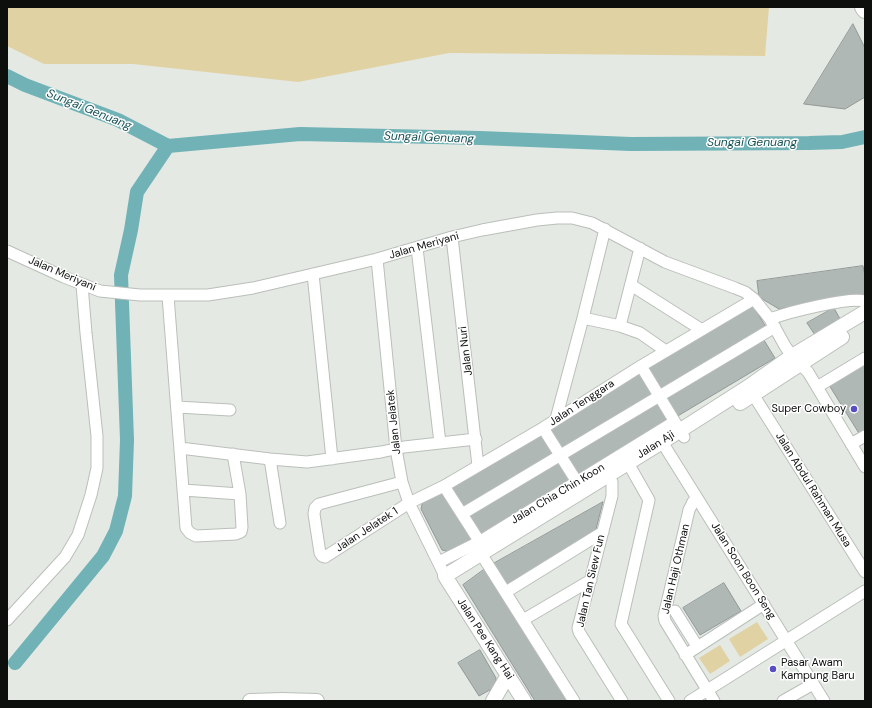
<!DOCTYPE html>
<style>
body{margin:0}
#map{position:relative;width:872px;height:708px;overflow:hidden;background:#e4e9e4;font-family:"DM Sans",sans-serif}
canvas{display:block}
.frame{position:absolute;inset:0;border:8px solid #0d0f0d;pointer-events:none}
</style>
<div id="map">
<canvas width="872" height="708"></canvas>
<div class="frame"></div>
</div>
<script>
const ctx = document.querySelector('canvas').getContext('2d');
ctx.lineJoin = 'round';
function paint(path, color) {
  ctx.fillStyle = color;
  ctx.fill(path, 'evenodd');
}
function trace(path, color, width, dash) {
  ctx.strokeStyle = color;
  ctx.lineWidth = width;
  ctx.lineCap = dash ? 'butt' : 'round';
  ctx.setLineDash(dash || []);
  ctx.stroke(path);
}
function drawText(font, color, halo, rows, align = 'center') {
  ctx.font = font + ' "DM Sans",sans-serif';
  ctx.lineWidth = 3;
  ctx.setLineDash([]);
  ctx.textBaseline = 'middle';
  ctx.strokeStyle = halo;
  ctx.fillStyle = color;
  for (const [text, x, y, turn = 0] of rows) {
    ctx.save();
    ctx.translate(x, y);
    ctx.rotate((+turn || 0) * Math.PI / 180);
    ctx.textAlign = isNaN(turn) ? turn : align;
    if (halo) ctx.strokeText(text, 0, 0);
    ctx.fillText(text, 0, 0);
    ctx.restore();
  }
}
paint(new Path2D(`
 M7 7H769L765 56 449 53 298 82 133 64H44L7 46Z
 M757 622 768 639 740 657 729 639Z
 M720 645 730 661 710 674 699 658Z`), '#e1d2a4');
trace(new Path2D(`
 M7 76 25 85 118 120 168 146 300 134 480 138 631 144 809 143 842 142 865 137
 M15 663 103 556 116 531 125 496 127 440 121 275 131 230 137 192 168 146`), '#70b2b6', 14);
const building = new Path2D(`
 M853 24 865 48V97L845 109 804 104Z
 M863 266 865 276V295L779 309 759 297 757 281Z
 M753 305 767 329 661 389 647 367Z
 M834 308 840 319 815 335 807 323Z
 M762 337 775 358 676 417 663 396Z
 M865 363V432L860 435 829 385Z
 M641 371 655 394 562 450 548 429Z
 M658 397 671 420 578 478 564 455Z
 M543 431 556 454 464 510 449 487Z
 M560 458 572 481 480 537 466 514Z
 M444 491 473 541 453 553 442 550 421 509 423 500Z
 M603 502 595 533 507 587 493 564Z
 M485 569 570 701H535L463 585Z
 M724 583 741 611 700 635 683 608Z
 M480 650 496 678 495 687 479 696 458 663Z`);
paint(building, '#b0b8b5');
trace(building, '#919996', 1);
const minor = new Path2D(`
 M452 237 478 466
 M417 248 440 443
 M7 251 64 277 100 291 140 295H208L253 288 313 274 377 259 452 237 482 230 537 220 557 218H572L592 223 665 262 735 288 745 292 754 299 770 319 785 346 792 356 808 372 865 467
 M377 259 396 449 402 482 409 503 445 576
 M313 274 332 459
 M631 285 702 330
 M168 296 186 528 190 533 196 536 236 534 241 532 242 527 240 494 233 454
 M583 318 620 326 640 333 666 351
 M770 319C789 312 848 297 865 301
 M620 326 640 248
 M641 366 684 437
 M817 387 865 358
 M749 388 865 572
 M177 407 230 410
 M556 419 583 318 605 229
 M543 428 577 482
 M662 442 824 701
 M851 444 865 436
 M180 448 270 459 307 462 381 452 404 447 476 439
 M270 459 280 523
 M628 463 649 500 621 624 669 701
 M608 475 612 482V496L578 628 579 632 622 701
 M402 482 319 504 315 508 314 514 320 553 322 556 325 557 409 503 444 486 543 428 641 366 754 299
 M444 486 483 547
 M183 490 240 494
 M697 498 693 502 689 510 664 616 665 621 714 701
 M462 514 775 327
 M485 560 574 701
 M439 562 479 542 674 422
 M506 592 603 532
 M675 611 697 646
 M7 620 65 557 78 535 91 495 97 468V436L86 333 82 285
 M523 620 591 580
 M685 655 764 604
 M690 701 865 591
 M783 701 813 684`);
const major = new Path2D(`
 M740 403 842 337
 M250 701 282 700 317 701
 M493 701 508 675
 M524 701 445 576 662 442 748 387 792 356 865 312`);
const highway = new Path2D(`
 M863 7 865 10`);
trace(minor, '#babfba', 13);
trace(major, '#babfba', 16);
trace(highway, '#babfba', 18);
trace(minor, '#fff', 11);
trace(major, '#fff', 14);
trace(highway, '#fff', 16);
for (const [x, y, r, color] of [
 [854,409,4,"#584dc4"],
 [773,669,4,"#584dc4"]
]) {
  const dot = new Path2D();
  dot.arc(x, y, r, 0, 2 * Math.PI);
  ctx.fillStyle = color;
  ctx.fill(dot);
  trace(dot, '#fff', 1.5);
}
drawText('11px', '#0d0f0d', '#fff', [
 ["Jalan Meriyani",424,246,-16],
 ["Jalan Meriyani",62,274,23],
 ["Jalan Nuri",466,351,-97],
 ["Jalan Tenggara",582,403,-33],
 ["Jalan Jelatek",394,422,-96],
 ["Jalan Aji",656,445,-32],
 ["Jalan Abdul Rahman Musa",813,490,58],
 ["Jalan Chia Chin Koon",558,494,-31],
 ["Jalan Jelatek 1",367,530,-33],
 ["Jalan Haji Othman",676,569,-77],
 ["Jalan Soon Boon Seng",743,571,58],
 ["Jalan Tan Siew Fun",591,581,-77],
 ["Jalan Pee Kang Hai",485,639,57]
]);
drawText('11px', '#0d0f0d', '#fff', [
 ["Super Cowboy",846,409],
 ["Pasar Awam",781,663,"left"],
 ["Kampung Baru",781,676,"left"]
], 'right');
drawText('italic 12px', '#175155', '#fff', [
 ["Sungai Genuang",89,110,22],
 ["Sungai Genuang",429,138,2],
 ["Sungai Genuang",752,143]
]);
</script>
